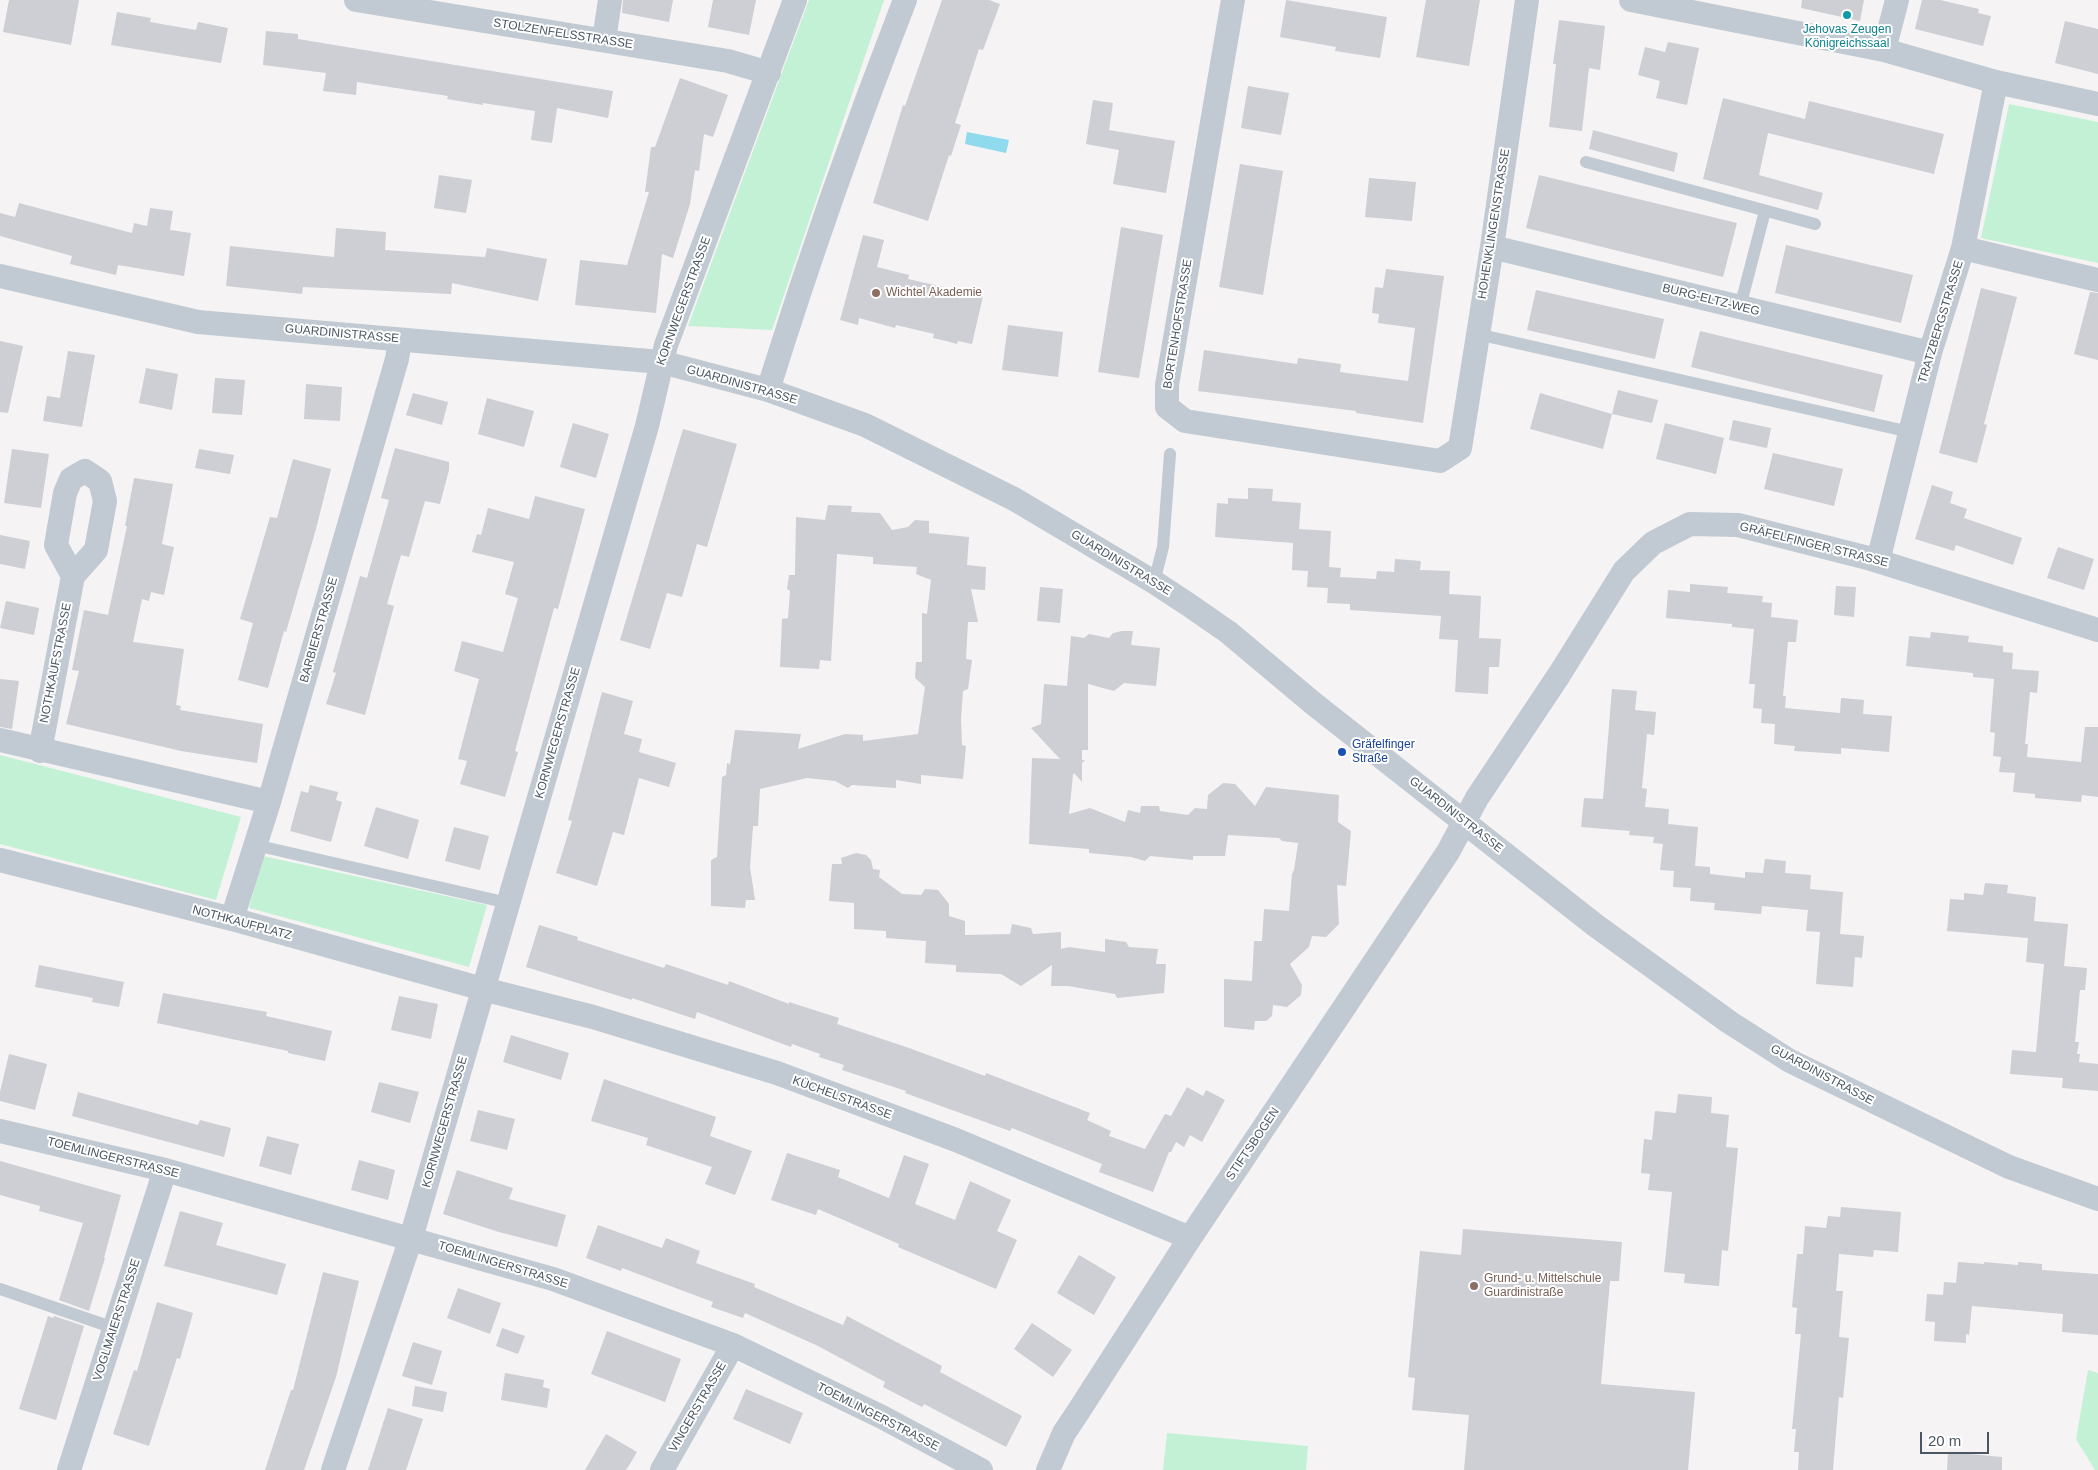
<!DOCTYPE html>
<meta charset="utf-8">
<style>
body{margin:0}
#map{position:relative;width:2098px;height:1470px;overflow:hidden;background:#f5f3f3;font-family:Helvetica,sans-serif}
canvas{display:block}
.scale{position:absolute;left:1920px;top:1432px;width:69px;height:22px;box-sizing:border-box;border:2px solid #4a5661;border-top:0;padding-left:6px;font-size:15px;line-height:18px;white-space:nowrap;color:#4a5661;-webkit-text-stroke:4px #fff;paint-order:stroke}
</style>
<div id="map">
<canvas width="2098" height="1470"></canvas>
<div class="scale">20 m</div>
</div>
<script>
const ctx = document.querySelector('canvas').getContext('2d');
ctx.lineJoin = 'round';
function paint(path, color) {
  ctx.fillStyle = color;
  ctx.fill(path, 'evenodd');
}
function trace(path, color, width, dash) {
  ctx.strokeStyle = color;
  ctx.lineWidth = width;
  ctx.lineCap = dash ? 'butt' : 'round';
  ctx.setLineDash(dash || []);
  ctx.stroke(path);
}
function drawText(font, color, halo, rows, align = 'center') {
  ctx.font = font + ' Helvetica,sans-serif';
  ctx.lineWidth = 4;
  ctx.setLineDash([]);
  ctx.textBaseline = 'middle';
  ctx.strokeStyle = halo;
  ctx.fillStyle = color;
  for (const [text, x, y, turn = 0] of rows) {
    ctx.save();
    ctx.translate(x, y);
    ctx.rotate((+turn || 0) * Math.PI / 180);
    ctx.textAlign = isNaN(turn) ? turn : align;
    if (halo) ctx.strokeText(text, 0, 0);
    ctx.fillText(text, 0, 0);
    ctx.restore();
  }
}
paint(new Path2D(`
 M809 0H884L772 330 688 326Z
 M2009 104 2098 122V263L1981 238Z
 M0 755 241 817 216 900 0 844Z
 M263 856 487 905 469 967 249 908Z
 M2088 1370 2098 1373V1470H2095L2076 1439Z
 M1167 1433 1308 1446 1306 1470H1163Z`), '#c3f1d5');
paint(new Path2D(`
 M967 132 1009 140 1006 153 965 144Z`), '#90daee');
paint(new Path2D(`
 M9 0H79L71 45 3 32Z
 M623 0H673L669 22 622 13Z
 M713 0H756L749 35 708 27Z
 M942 0H989L1000 4 983 50 979 49 955 123 961 125 951 156 949 155 928 221 873 203 903 105 905 106Z
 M1286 0 1387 17 1380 58 1335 51 1336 47 1280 37Z
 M1426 0H1480L1469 66 1416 57Z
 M1802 0H1864L1860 21 1801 8Z
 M1922 0H1940L1979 9 1978 13 1991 16 1983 46 1915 29Z
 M117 12 151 18 150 22 196 30 198 22 228 28 221 63 111 45Z
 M1559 20 1605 26 1600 70 1589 68 1582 131 1549 127 1556 64H1553Z
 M2065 21 2098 29V74L2055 63Z
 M266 31 298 34V39L613 91 608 118 557 108 552 143 531 140 535 111 483 103V105L447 99 448 96 357 82 356 95 323 91 326 73 263 65Z
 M1668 42 1699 48 1687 105 1656 98 1660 81 1638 75 1645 47 1665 52Z
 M680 78 728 95 713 137 704 134 699 171 695 170 690 204 673 258 662 254 656 313 575 305 580 260 627 265 649 192H645L651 147H655Z
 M1248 86 1289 93 1281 135 1241 128Z
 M1723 98 1805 119 1809 101 1944 134 1934 174 1768 133 1759 175 1823 193 1818 210 1703 179Z
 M1093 100 1113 103 1109 130 1175 141 1166 193 1113 184 1119 150 1086 144Z
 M1593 130 1678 153 1674 172 1589 149Z
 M1240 164 1283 171 1263 295 1219 287Z
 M439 175 472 180 466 213 434 208Z
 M1539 175 1737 223 1723 277 1526 228Z
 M1369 178 1416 182 1412 221 1365 217Z
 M19 203 132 233 134 223 147 226 150 208 173 211 170 230 191 233 184 276 118 265 116 275 70 264 72 256 0 236V213L15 217Z
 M1121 227 1163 235 1139 378 1098 372Z
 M336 228 386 232 385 250 485 257 487 248 547 259 538 301 452 283 451 294 303 287 302 294 226 286 230 246 334 257Z
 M863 235 884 240 877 267 909 275 908 279 983 296 972 344 958 341 957 344 946 341 933 338 934 334 896 325 895 328 859 318 858 325 840 320Z
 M1786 245 1913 275 1901 323 1775 293Z
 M1386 269 1444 276 1423 423 1356 413V411L1198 391 1204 350 1297 364 1298 358 1341 364 1340 372 1408 381 1415 328 1378 323 1379 314 1372 313 1375 287 1383 288Z
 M1981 288 2017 297 1984 424 1987 425 1977 463 1939 453Z
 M1536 290 1664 319 1655 359 1527 330Z
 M2090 292 2098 293V360L2074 354Z
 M1008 325 1063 332 1058 377 1002 370Z
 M1700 331 1883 375 1874 412 1691 367Z
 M0 341 23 346 8 413 0 412Z
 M68 351 95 355 82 427 43 421 47 396 60 398Z
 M146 368 178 374 172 410 139 403Z
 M215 378 245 380 242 415 212 413Z
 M306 384 342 387 340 421 304 419Z
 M1618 390 1658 400 1652 423 1612 414Z
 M413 393 448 402 442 425 406 415Z
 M1540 393 1612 414 1603 449 1530 429Z
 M487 398 534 411 524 447 478 434Z
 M1733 420 1771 428 1767 448 1729 440Z
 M573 423 609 434 596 478 560 467Z
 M1665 423 1724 438 1716 474 1656 459Z
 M683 429 737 444 707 547 697 544 682 597 667 593 650 649 620 640Z
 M395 448 449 462V470L440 504 425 501 409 557 401 555 387 604 394 606 365 715 326 704 336 673 333 672 336 661 360 576 367 578 389 500 381 498Z
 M12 449 49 454 41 508 4 503Z
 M199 449 234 455 230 474 195 468Z
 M1773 453 1843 469 1834 506 1764 489Z
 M293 459 331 469 316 529 286 632 284 631 268 688 238 680 253 623 240 619 270 517 277 518Z
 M134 478 173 484 162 544 174 547 164 595 151 592 149 601 142 599 133 642 184 649 176 705 181 706 180 710 263 724 257 763 181 751 66 724 79 671 72 670 84 610 108 615 127 526H125Z
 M1932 485 1953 492 1950 503 1967 509 1964 518 2022 538 2013 565 1956 545 1954 551 1915 539Z
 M1248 488 1273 489 1272 501 1301 503 1299 529 1331 531 1329 567 1341 568 1340 577 1376 579 1377 571 1394 572 1395 559 1421 561 1420 570 1450 571 1449 594 1481 596 1479 638 1501 639 1499 667H1489L1488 694 1455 692 1458 640 1439 639 1441 616 1350 610V604L1327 603 1328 588 1307 587 1308 571 1292 570 1293 543 1215 537 1217 503 1228 504V498L1248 499Z
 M535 496 585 509 558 609 554 608 515 751 518 752 505 797 460 784 467 761 458 759 479 679 454 671 462 641 503 652 518 598 505 594 514 562 472 552 477 534 481 535 488 508 529 519Z
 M828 505 852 506 851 512 880 513 892 530 908 527 915 520 929 521V533L969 537 967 565 986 567 985 590 971 589 978 622H968L966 659 972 660 968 689 963 691 961 719 962 745 966 746 963 779 921 775V784L896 780V788L852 785 848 788 835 781 807 778 760 789 758 826H753L750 867 755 900H746L745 908 711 906V860L717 857 722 777 726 775 727 763 730 764 735 730 801 734 798 749 845 734 863 735V741L918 734 925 687 915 678 916 662H922V613L927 614 931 580 916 574 917 567 873 564V557L837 554 831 661 820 660 819 669 780 667 782 619 788 618 790 591 787 589 789 575H795L796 517 825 520Z
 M0 535 30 541 25 569 0 564Z
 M2058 547 2094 559 2084 590 2047 578Z
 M1690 584 1728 587 1727 593 1763 596 1762 602 1772 603 1771 617 1798 620 1796 642H1788L1783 696H1786L1785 708 1840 713 1841 698 1864 700 1863 714 1892 716 1889 752 1841 748V754L1794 751 1795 746 1774 744 1775 724 1761 723 1762 709 1753 708 1755 684H1749L1754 629 1732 627V624L1666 618 1668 590 1690 592Z
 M1836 586 1856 587 1854 617 1834 615Z
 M1040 587 1063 589 1060 623 1037 621Z
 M6 601 39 608 34 635 0 628Z
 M1122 631H1133L1131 645 1160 648 1156 686 1124 683 1114 691 1088 684V750H1082V760H1085L1082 763V782L1074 773 1073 775 1069 814 1090 808 1125 822 1128 810 1140 813 1141 806H1159L1160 811 1188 815 1195 808 1207 809 1208 795 1223 783 1235 784 1255 806 1266 787 1339 795 1338 822 1351 831 1346 886 1337 885 1339 924 1326 937 1312 936 1309 947 1290 964 1302 985 1301 995 1287 1007 1273 1005 1272 1016 1266 1021H1255L1254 1030 1224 1027V979L1252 981 1254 941H1262L1264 909 1289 911 1292 874 1294 870 1298 843 1282 841 1279 838 1228 835 1225 856H1193V860L1150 856 1145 861 1131 857 1089 853V849L1029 844 1032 758 1060 759 1031 728 1041 724 1044 684 1067 686 1071 636 1084 638 1089 634 1109 638 1113 633Z
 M1931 632 1969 636 1968 642 2003 646V652L2013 653 2012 669 2039 671 2037 693 2030 692 2025 744H2028L2027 757 2081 762 2085 727H2098V797L2082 795 2081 802 2035 798V794L2013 792 2015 773 1999 772 2001 757 1993 756 1995 733 1990 732 1994 679 1973 677V673L1906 666 1909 636 1930 638Z
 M0 679 19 681 12 729 0 727Z
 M1612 689 1637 691 1635 710 1656 712 1654 735 1647 734 1642 788 1647 789 1645 807 1669 809 1668 824 1698 827 1695 866 1710 867V874L1745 878V872L1763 873 1765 859 1786 861 1785 873 1811 875 1810 889 1843 892 1840 934 1864 936 1862 958 1855 957 1853 987 1816 984 1820 932 1806 931 1808 910 1762 906 1761 914 1714 910 1715 903 1690 901 1691 888 1673 887 1674 871 1660 870 1663 844 1653 843 1654 837 1629 835 1630 831 1581 827 1584 798 1603 799Z
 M602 692 633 701 624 734 642 739 639 752 676 763 669 787 639 778 624 835 613 832 597 886 556 873 572 821 568 820Z
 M310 785 338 792 336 800 342 802 331 842 290 831 301 791 308 793Z
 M376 807 419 820 408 859 364 846Z
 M454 827 489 836 480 870 445 861Z
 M856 853 866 855 871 860 873 869 880 870 879 877 902 894 921 895 925 889 938 890 949 904V916L965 921V935L1010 934 1012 924 1031 928 1033 934 1061 932V949L1069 947 1105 952V939L1126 942 1129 947 1158 949 1156 964H1166L1164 993 1117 998 1115 994 1068 986H1051L1052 965 1021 986 1001 974 956 972V965L925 963 926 941 886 938V931L854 929V903L829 901 832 864H842L841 858Z
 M1985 883 2008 885 2007 893 2036 897 2034 921 2068 924 2064 966 2087 968 2085 990H2080L2075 1042H2079L2077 1054H2080L2079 1062 2098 1064V1091L2062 1088 2063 1078 2010 1074 2012 1050 2036 1052 2044 964 2026 962 2028 938 1947 931 1950 899 1964 900V893L1983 895Z
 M539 925 578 937 577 940 664 968 666 964 728 985 729 981 789 1004V1002L839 1018 837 1024 909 1048 985 1076 986 1073 1090 1113 1087 1120 1111 1131 1109 1136 1145 1149 1165 1114 1171 1116 1187 1087 1203 1096 1206 1090 1225 1100 1202 1142 1190 1135 1184 1147 1176 1142 1171 1152H1169L1153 1192 1099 1172 1102 1164 1012 1128 1010 1131 905 1093 906 1091 842 1070 844 1065 819 1057 820 1054 792 1044 791 1047 697 1012 695 1019 632 998V1000L526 967Z
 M39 965 124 982 119 1007 92 1002 93 998 35 987Z
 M163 993 267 1012 266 1016 332 1031 325 1061 288 1053V1051L157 1023Z
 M399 996 438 1004 431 1039 391 1030Z
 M511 1035 569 1053 561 1080 503 1062Z
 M9 1054 47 1064 35 1110 0 1101V1092Z
 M604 1079 716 1117 710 1136 752 1151 735 1195 705 1184 712 1167 646 1145 648 1138 591 1121Z
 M379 1082 419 1092 410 1123 371 1112Z
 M78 1092 198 1125 200 1120 231 1128 224 1157 72 1116Z
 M1678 1094 1712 1097 1711 1113 1729 1115 1726 1147 1738 1148 1728 1251 1722 1250 1719 1286 1684 1283 1685 1274 1664 1272 1672 1192 1648 1190 1650 1174 1641 1173 1644 1139 1652 1140 1655 1111 1676 1113Z
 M478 1110 515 1119 507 1150 470 1141Z
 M267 1136 299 1144 291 1175 259 1166Z
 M787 1153 840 1170 838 1177 889 1198 904 1155 929 1164 915 1204 955 1220 970 1181 1011 1200 997 1231 1017 1240 996 1289 898 1247 899 1244 818 1209 816 1215 771 1200Z
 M359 1160 395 1170 388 1200 351 1190Z
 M0 1161 121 1195 104 1258H105L89 1311 59 1300 83 1223 39 1211 40 1206 0 1195Z
 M457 1170 513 1188 509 1199 566 1215 557 1247 499 1232 443 1214Z
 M1841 1207 1901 1212 1898 1252 1874 1250 1873 1257 1839 1254 1836 1291H1843L1839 1337 1849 1338 1843 1398 1839 1397 1833 1470H1798L1799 1452H1794L1796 1429H1792L1801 1334H1795L1797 1308 1792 1307 1797 1254H1803L1805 1226 1826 1228 1828 1216 1840 1217Z
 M180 1211 223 1223 216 1245 286 1264 277 1295 164 1266Z
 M598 1225 662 1248 666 1238 700 1251 696 1263 755 1284 754 1287 843 1325 847 1316 942 1366 940 1372 1022 1416 1006 1447 924 1404 922 1407 883 1387 885 1382 818 1346 745 1313 743 1318 711 1307 713 1302 622 1268 621 1271 586 1258Z
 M1463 1229 1622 1242 1619 1281H1610L1601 1384 1695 1392 1688 1470H1464L1469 1415 1412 1410 1415 1378 1408 1377 1420 1251 1461 1255Z
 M1079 1255 1116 1277 1094 1315 1057 1293Z
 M1958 1262 1984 1264V1262L2018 1265V1262L2042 1264V1270L2098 1274V1335L2062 1332 2063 1314 1972 1306 1969 1335 1966 1334V1343L1934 1341 1935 1322 1925 1321 1927 1294 1943 1295 1944 1282 1956 1283Z
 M323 1272 359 1281 336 1377 304 1470H265L291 1390H293Z
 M458 1288 501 1303 490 1334 447 1318Z
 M157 1302 193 1313 180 1359 177 1358 149 1446 113 1434 134 1370 137 1371Z
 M48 1316 53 1318 54 1316 84 1326 56 1420 19 1409Z
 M1032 1323 1072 1350 1053 1377 1014 1349Z
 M502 1328 525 1336 518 1354 496 1346Z
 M607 1331 681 1359 665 1402 591 1374Z
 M413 1342 442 1351 432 1385 402 1376Z
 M505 1373 544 1380 543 1387 550 1389 547 1408 501 1400Z
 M415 1386 447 1392 443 1412 412 1406Z
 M746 1389 803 1413 790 1444 733 1419Z
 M388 1408 423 1419 406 1470H368Z
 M606 1434 637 1452 630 1464 626 1470H585Z
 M1948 1452 2002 1457V1470H1947Z`), '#cdcfd5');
trace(new Path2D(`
 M1586 162 1815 224
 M1740 307 1765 211
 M1477 334 1910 432
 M1154 582 1163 547 1170 454
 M255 845 508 903
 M0 1289 114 1328`), '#c1cad2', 12);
trace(new Path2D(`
 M356 0 728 61 769 73
 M1233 0 1167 385V407L1185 421 1440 461 1460 448 1492 247 1527 0
 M1631 0 1884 50 1996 82 2098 104
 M604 40 610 0
 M1884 50 1897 0
 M1492 247 1930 353
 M1963 248 2098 280
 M0 276 198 322 661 362 768 390 865 425 1014 499 1154 582 1189 605 1228 632 1314 704 1595 925 1729 1022 1790 1061 2009 1167 2098 1199
 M768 390C809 259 855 128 905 0
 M1878 561 1930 353 1963 248 1996 82
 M0 740 269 802
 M40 751 73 576 96 550 105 501 100 481 85 471 71 479 65 493 56 545 73 576
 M0 860 232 919 483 989 593 1017 777 1073 956 1140 1190 1238
 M232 919 269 802 397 359 400 340
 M0 1131 165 1170 553 1279 733 1345 882 1417 981 1470
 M69 1470 165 1170
 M333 1470 411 1238 647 426 666 345 795 0
 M662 1470 733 1345
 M1048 1470 1064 1433 1078 1412 1190 1238 1448 852 1477 798 1559 675 1624 571 1653 543 1690 524 1738 525 1868 558 2098 630`), '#c1cad2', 24);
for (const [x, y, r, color] of [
 [1847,15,5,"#0f9aa8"],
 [876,293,5,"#8d6e63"],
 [1342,752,5,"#1a4fb4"],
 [1474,1286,5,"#8d6e63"]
]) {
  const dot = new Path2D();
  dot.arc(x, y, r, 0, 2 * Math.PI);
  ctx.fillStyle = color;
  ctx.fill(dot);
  trace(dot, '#fff', 2);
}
drawText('12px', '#0d838f', '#fff', [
 ["Jehovas Zeugen",1847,30],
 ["Königreichssaal",1847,44]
]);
drawText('12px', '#4a5661', '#fff', [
 ["STOLZENFELSSTRASSE",563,34,9],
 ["HOHENKLINGENSTRASSE",1494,224,-81],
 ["BURG-ELTZ-WEG",1711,300,14],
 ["KORNWEGERSTRASSE",684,301,-70],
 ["TRATZBERGSTRASSE",1941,322,-73],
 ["BORTENHOFSTRASSE",1178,324,-81],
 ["GUARDINISTRASSE",342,334,5],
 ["GUARDINISTRASSE",742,385,16],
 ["GRÄFELFINGER STRASSE",1814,545,14],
 ["GUARDINISTRASSE",1121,563,31],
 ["BARBIERSTRASSE",319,630,-74],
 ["NOTHKAUFSTRASSE",56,663,-79],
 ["KORNWEGERSTRASSE",558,733,-74],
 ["GUARDINISTRASSE",1456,815,38],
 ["NOTHKAUFPLATZ",242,923,15],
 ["GUARDINISTRASSE",1822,1075,28],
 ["KÜCHELSTRASSE",842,1098,20],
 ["KORNWEGERSTRASSE",445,1122,-74],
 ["STIFTSBOGEN",1253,1144,-56],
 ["TOEMLINGERSTRASSE",113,1158,14],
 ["TOEMLINGERSTRASSE",503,1265,17],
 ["VOGLMAIERSTRASSE",117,1320,-72],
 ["VINGERSTRASSE",698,1407,-60],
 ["TOEMLINGERSTRASSE",878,1417,27]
]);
drawText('12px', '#785e54', '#fff', [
 ["Wichtel Akademie",886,293],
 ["Grund- u. Mittelschule",1484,1279],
 ["Guardinistraße",1484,1293]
], 'left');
drawText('12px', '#164399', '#fff', [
 ["Gräfelfinger",1352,745],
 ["Straße",1352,759]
], 'left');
</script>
